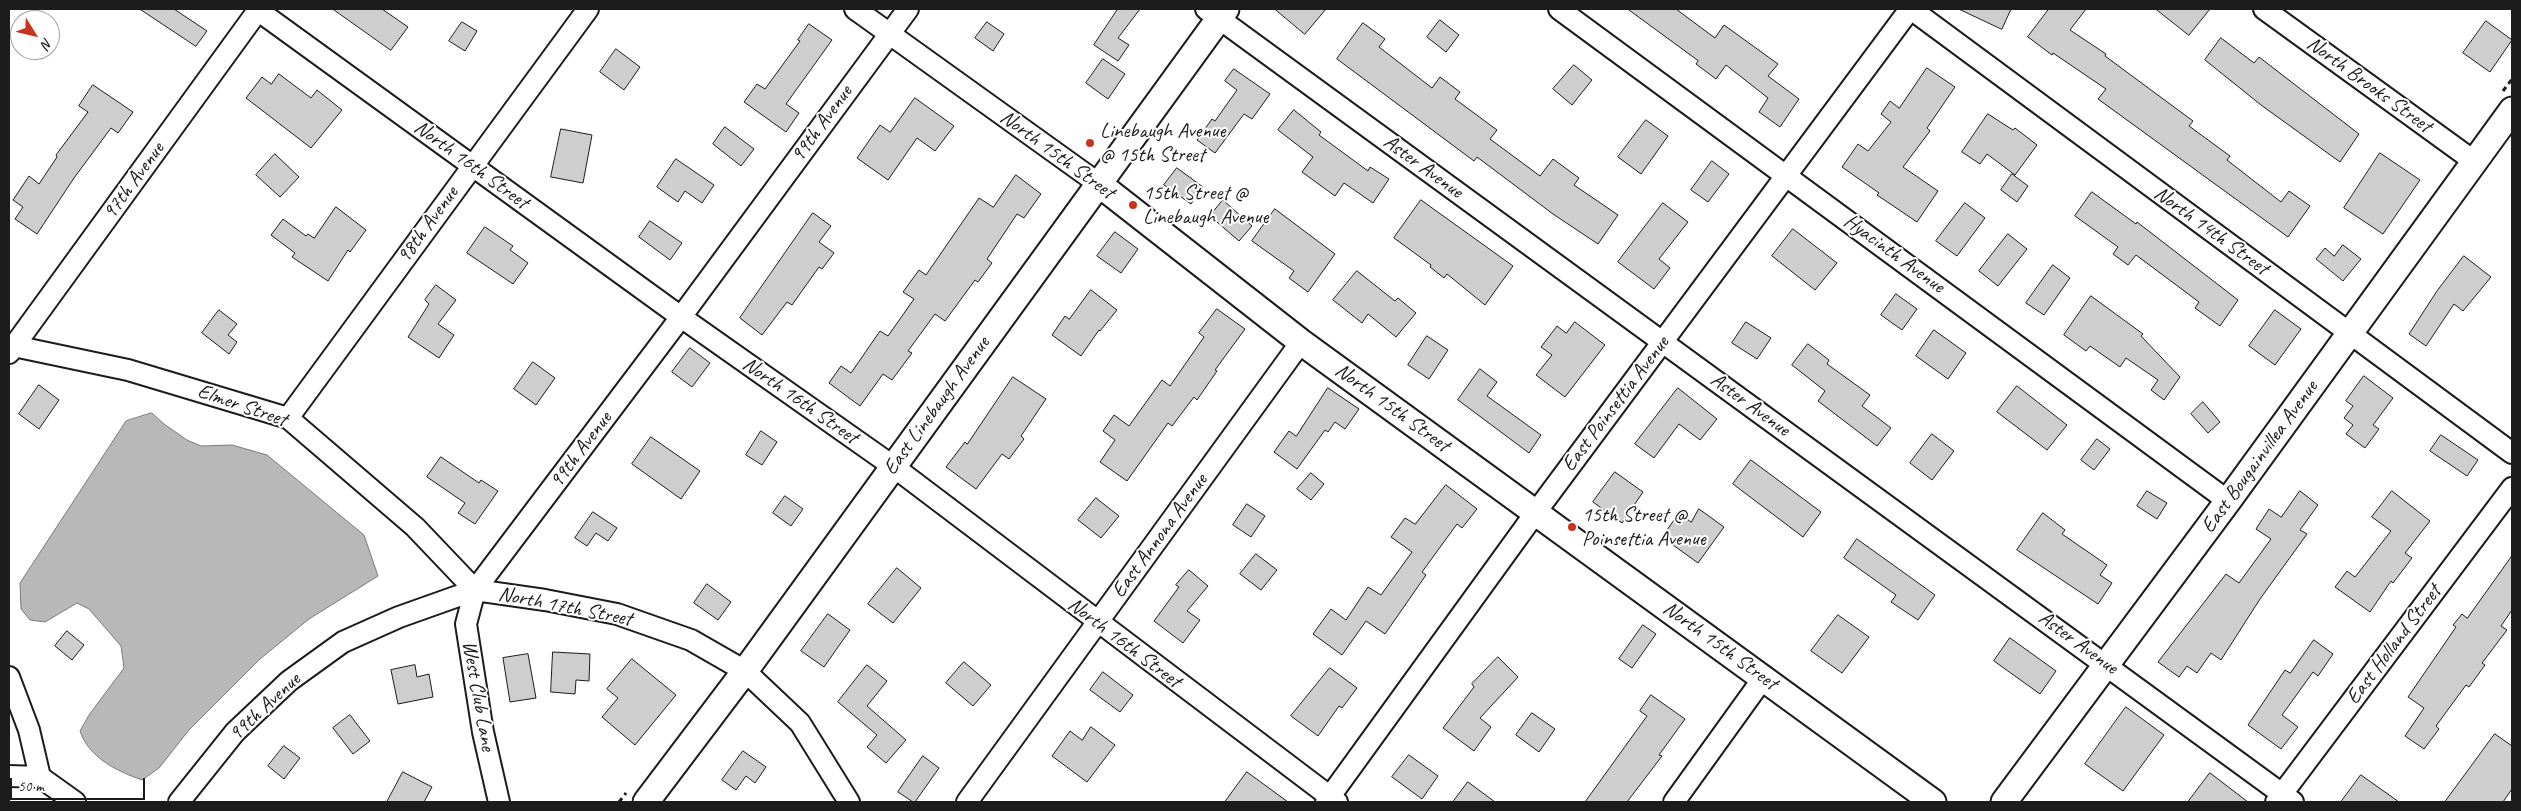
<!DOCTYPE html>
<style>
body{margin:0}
#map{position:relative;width:2521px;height:811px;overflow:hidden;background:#fff;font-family:Caveat,sans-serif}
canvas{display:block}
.frame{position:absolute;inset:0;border:10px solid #1c1c1c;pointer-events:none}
.north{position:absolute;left:10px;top:10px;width:50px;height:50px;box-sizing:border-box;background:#fff;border:1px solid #a4a4a4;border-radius:50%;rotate:126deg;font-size:14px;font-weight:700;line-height:20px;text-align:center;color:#1c1c1c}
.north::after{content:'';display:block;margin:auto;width:18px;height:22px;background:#c8321e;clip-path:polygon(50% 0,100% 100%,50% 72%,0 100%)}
.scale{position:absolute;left:10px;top:778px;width:135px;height:22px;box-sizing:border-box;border:2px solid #1c1c1c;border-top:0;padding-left:6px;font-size:15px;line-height:18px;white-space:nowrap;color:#1c1c1c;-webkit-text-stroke:4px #fff;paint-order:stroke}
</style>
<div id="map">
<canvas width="2521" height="811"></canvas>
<div class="frame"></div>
<div class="north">N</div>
<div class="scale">50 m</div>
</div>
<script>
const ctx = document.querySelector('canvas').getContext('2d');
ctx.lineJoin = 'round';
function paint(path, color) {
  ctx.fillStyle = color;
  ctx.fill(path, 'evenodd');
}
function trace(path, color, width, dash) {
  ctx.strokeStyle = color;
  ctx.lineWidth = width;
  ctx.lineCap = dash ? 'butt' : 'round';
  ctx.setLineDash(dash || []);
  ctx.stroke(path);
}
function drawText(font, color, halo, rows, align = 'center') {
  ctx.font = font + ' Caveat,sans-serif';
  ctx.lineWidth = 4;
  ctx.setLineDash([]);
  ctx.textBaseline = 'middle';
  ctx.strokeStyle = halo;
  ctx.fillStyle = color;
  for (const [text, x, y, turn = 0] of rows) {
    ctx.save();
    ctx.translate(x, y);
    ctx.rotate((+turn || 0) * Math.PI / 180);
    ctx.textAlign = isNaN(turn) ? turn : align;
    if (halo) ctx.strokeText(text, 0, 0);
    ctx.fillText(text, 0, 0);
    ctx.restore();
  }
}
const water = new Path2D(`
 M152 413 164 424 187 440 201 446 232 445 267 455 364 535 378 576 309 619 260 659 189 730 159 768 142 780C117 771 89 758 80 731L89 715 124 668 121 646 89 609 77 603 45 622 30 620 21 609 20 583 126 421Z`);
paint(water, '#b8b8b8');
trace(water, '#7a7a7a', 1);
const building = new Path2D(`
 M140 9H174L207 31 196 46Z
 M333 9H382L408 27 391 50Z
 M1118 9H1140L1118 38 1129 45 1118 61 1094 45Z
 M1275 9H1326L1305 34Z
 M1628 9H1676L1715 38 1724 25 1778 64 1768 76 1799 99 1780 127 1759 112 1768 98 1726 65 1716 79 1696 64 1698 61Z
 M1959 9H2011L2002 29Z
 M2049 9H2086L2070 30 2106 54 2105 56 2193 121 2189 126 2230 156 2227 160 2281 202 2289 191 2310 206 2288 237 2098 99 2106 89 2053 53 2052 55 2028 37Z
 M2156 9H2210L2189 35Z
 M1440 20 1459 35 1446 52 1427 37Z
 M2486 21 2512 40 2490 72 2463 53Z
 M462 22 477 31 465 51 449 41Z
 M987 22 1004 34 993 51 975 38Z
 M1363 23 1385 39 1379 47 1432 88 1440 77 1460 92 1455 99 1497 130 1490 139 1540 176 1553 159 1579 178 1574 185 1618 215 1598 244 1553 214 1477 157 1474 161 1337 59Z
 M809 24 832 40 786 104 799 113 786 132 744 102 757 84 765 89 800 41 798 40Z
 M2221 38 2254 63 2259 57 2359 134 2340 162 2261 105 2205 60Z
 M616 49 640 67 624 90 600 72Z
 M1103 59 1125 74 1108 99 1086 83Z
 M1574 65 1592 80 1572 105 1553 89Z
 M1927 68 1955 87 1927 128 1930 131 1903 167 1938 191 1917 222 1877 195 1879 193 1842 167 1858 144 1868 151 1891 122 1881 114 1890 101 1899 108Z
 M1234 69 1270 94 1252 119 1244 114 1215 153 1197 140 1212 119 1215 121 1237 90 1225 81Z
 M279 74 311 98 317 90 342 110 311 148 246 98 262 77 271 84Z
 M93 85 133 112 118 133 111 128 74 178 37 234 15 219 23 207 13 200 29 176 39 184 57 157 56 155 88 112 79 106Z
 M915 98 954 126 935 151 917 138 888 180 857 158 880 125 890 132Z
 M1294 110 1321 132 1319 135 1368 171 1370 167 1389 179 1373 203 1344 183 1335 196 1302 172 1313 157 1278 130Z
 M1988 114 2013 130 2015 128 2037 145 2015 175 1987 154 1980 164 1962 152Z
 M1646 120 1668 136 1641 174 1618 157Z
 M725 127 754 149 741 166 713 144Z
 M561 129 592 135 583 183 551 177Z
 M2380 153 2420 180 2383 234 2344 208Z
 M275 154 299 177 280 197 256 175Z
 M676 159 714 185 702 203 685 191 678 202 657 187Z
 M1712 161 1729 174 1708 202 1691 190Z
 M1177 168 1203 187 1191 204 1164 185Z
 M2012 174 2028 186 2017 202 2001 190Z
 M1016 175 1041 194 1024 218 1017 214 987 259 992 263 978 282 975 280 945 321 935 314 908 351 912 353 892 380 883 374 860 406 829 383 841 366 851 373 880 331 888 336 914 299 903 292 919 270 926 275 979 198 993 207Z
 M2092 192 2136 224 2137 222 2238 300 2220 326 2195 308 2199 302 2136 255 2128 265 2113 254 2118 247 2075 216Z
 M1223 200 1252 226 1239 241 1210 216Z
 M1421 200 1513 266 1485 305 1447 274 1444 278 1430 267 1431 265 1394 238Z
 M1663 203 1688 222 1659 259 1670 268 1654 289 1618 262Z
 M1965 203 1985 218 1957 256 1936 241Z
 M336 207 366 230 350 252 348 250 328 281 292 257 295 253 271 235 283 219 306 236 308 234 314 238Z
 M1275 209 1335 254 1308 292 1289 278 1294 271 1252 241Z
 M813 213 831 226 819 242 834 253 822 269 819 267 792 305 787 302 762 335 740 318Z
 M650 221 682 243 670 260 639 237Z
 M485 227 513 246 510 250 528 263 513 284 467 253Z
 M1793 229 1837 263 1815 290 1772 256Z
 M1115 232 1138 249 1121 273 1097 256Z
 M2008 234 2027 249 1998 286 1979 271Z
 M2343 245 2361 259 2343 281 2316 259 2325 248 2334 256Z
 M2464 256 2491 277 2463 311 2454 304 2426 346 2409 334 2437 291Z
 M2053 265 2070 278 2044 315 2026 303Z
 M1357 271 1395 301 1398 298 1416 313 1396 337 1368 314 1362 323 1333 300Z
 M436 285 456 300 438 324 454 335 439 358 408 337 429 304 425 300Z
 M1091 290 1117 310 1100 331 1099 330 1081 356 1052 335 1065 316 1069 319Z
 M1896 294 1917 309 1902 330 1881 315Z
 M2091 296 2143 334 2141 336 2180 377 2164 400 2151 390 2158 380 2126 358 2120 367 2090 346 2086 351 2064 335Z
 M1217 309 1245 329 1215 370 1217 371 1197 400 1194 397 1172 426 1168 423 1127 481 1100 462 1115 440 1103 431 1114 415 1129 426 1162 380 1170 386 1204 337 1199 333Z
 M219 310 237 324 228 335 237 342 229 354 202 333Z
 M2275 310 2301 329 2275 365 2249 346Z
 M1575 322 1605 345 1565 397 1536 375 1552 355 1541 347 1557 326 1566 333Z
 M1746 322 1771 338 1757 359 1732 343Z
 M1934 330 1966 353 1948 379 1916 356Z
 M1427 336 1448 350 1429 379 1408 365Z
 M1808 344 1829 360 1827 364 1870 395 1862 406 1891 428 1877 446 1818 401 1825 391 1792 365Z
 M690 348 710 363 692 387 672 372Z
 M533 362 555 378 536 405 514 389Z
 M1480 369 1497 382 1487 396 1541 435 1529 453 1458 400Z
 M2364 376 2393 398 2373 425 2379 429 2365 448 2346 434 2353 425 2344 418 2353 406 2346 401Z
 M1013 377 1046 399 1021 436 1024 439 1009 459 1002 454 976 489 946 467 965 442 967 444Z
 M39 385 59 400 39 429 19 414Z
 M2017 386 2067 425 2047 450 1997 412Z
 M1328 388 1359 409 1345 429 1335 422 1328 432 1325 430 1297 469 1274 452 1289 431 1296 436Z
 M1678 388 1717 419 1700 440 1679 424 1654 458 1635 444Z
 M2203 402 2220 422 2208 433 2191 414Z
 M761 431 777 442 762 465 746 455Z
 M1932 434 1954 451 1932 480 1910 463Z
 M2441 435 2478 460 2467 476 2430 451Z
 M651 437 700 471 681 499 632 464Z
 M2097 439 2110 449 2094 470 2081 460Z
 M441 457 479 483 481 480 498 491 475 524 458 513 465 503 427 477Z
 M1751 460 1821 512 1803 537 1733 484Z
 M1615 472 1643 492 1622 523 1593 502Z
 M1311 473 1324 484 1311 500 1297 489Z
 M1446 485 1477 509 1462 528 1457 524 1422 572 1426 575 1385 634 1366 621 1342 655 1313 634 1331 609 1346 620 1368 587 1381 595 1412 552 1391 537 1405 518 1415 524Z
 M2147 491 2167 503 2157 519 2137 506Z
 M2300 491 2318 505 2300 530 2307 534 2260 599 2221 660 2211 653 2197 673 2187 666 2179 677 2158 662 2226 574 2239 583 2271 539 2256 529 2269 509 2281 517Z
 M2392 491 2430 521 2405 553 2412 558 2393 583 2391 581 2370 612 2335 587 2347 571 2355 577 2391 531 2372 517Z
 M785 496 803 509 791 526 773 513Z
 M1096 498 1119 516 1101 538 1078 520Z
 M1247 504 1265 516 1251 537 1233 525Z
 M1699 509 1724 527 1698 563 1662 537 1679 513 1691 522Z
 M593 512 617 528 608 541 596 533 587 546 575 538Z
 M2043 513 2065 530 2062 534 2107 565 2100 575 2112 583 2098 604 2017 550Z
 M1857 539 1935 595 1918 620 1891 602 1896 595 1844 558Z
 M1256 554 1277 570 1261 590 1240 574Z
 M2512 556V610L2501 626 2507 630 2482 663 2485 665 2469 687 2466 685 2436 726 2439 729 2424 749 2405 736 2424 708 2408 697 2456 627 2453 625 2462 614 2467 618Z
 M897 568 921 588 893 623 868 604Z
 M1189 570 1208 586 1187 611 1200 620 1183 643 1154 621 1179 587 1176 585Z
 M707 584 731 602 718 620 694 603Z
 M828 614 850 630 824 667 801 651Z
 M1838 615 1869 637 1842 673 1811 651Z
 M1643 625 1656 634 1632 668 1619 659Z
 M67 631 84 645 72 660 55 646Z
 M2010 638 2056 671 2040 694 1994 661Z
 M2314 640 2333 654 2318 676 2313 672 2282 715 2298 727 2281 749 2248 725 2285 670 2290 673Z
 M553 652 590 654 589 681 576 680 575 694 551 692Z
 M528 654 536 698 510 702 503 658Z
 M1498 657 1518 677 1480 718 1491 727 1474 751 1443 728 1474 687 1472 684Z
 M632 659 676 695 635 745 602 717 618 698 607 689Z
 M964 662 991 685 973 706 946 683Z
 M415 665 417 677 429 674 433 697 398 704 391 670Z
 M867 665 887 681 867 706 906 740 886 763 867 747 877 735 838 702Z
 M1330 668 1357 688 1342 708 1339 706 1318 736 1291 716Z
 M1103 672 1133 695 1120 712 1090 690Z
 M1651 695 1685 719 1659 755 1662 756 1627 802H1585L1647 716 1640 711Z
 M2126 707 2164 735 2123 791 2085 764Z
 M1532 713 1555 729 1539 752 1516 735Z
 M350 715 370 741 353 754 333 728Z
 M1091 727 1115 745 1087 782 1052 756 1070 731 1082 740Z
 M2495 734 2512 746V789L2503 802H2445Z
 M284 746 300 758 284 779 268 766Z
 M743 751 766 767 755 783 746 776 736 790 722 780Z
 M1409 755 1438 776 1422 799 1392 777Z
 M923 756 939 768 915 802H913L898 792Z
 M403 772 432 787 424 802H387Z
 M1247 772 1288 802H1225Z
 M2210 773 2248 802H2188Z
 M2361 775 2399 802H2341Z
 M1468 782 1495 802H1453Z`);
paint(building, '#cecece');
trace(building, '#1c1c1c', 1);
const minor = new Path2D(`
 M256 9 681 317 894 467 1337 802
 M855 9 1099 184
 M1206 9 2293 802
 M1559 9 2228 501
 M1911 9 2512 453
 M2264 9 2475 162
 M9 345 128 370 288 418 415 527 475 590
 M9 353 259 9
 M288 418 588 9
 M475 590 545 600 617 614 691 640 745 671 800 723 849 802
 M475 590 466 624 483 732 499 802
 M9 677 29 730 40 777 75 802
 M9 776 40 777
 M179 802 235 732 289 681 343 642 399 617 475 590 681 317 908 9
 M967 802 1301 342
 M1326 802 1536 512 1910 9
 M1674 802 1764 677
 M2276 802 2512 488`);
const tertiary = new Path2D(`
 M1099 184 1301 342 1933 802
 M646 802 745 671 1226 9
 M2004 802 2228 501 2512 110`);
trace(minor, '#1c1c1c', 24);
trace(tertiary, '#1c1c1c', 29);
trace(new Path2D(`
 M2503 91 2512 79
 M619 802 626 793`), '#1c1c1c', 3, [5, 4]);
trace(minor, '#fff', 20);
trace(tertiary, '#fff', 25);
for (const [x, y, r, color] of [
 [1090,143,5,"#c8321e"],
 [1133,205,5,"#c8321e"],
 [1572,527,5,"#c8321e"]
]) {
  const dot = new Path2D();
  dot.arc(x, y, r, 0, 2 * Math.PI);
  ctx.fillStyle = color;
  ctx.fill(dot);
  trace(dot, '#fff', 2);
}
drawText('21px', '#1c1c1c', '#fff', [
 ["North Brooks Street",2369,85,36],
 ["99th Avenue",822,124,-54],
 ["North 15th Street",1057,155,36],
 ["North 16th Street",471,165,36],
 ["Aster Avenue",1423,167,36],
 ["97th Avenue",134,181,-54],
 ["98th Avenue",428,225,-54],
 ["North 14th Street",2211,231,36],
 ["Hyacinth Avenue",1894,254,36],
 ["North 16th Street",800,401,35],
 ["East Poinsettia Avenue",1616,404,-53],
 ["Aster Avenue",1750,405,36],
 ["Elmer Street",242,406,19],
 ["East Linebaugh Avenue",937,406,-54],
 ["North 15th Street",1392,408,36],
 ["99th Avenue",581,450,-53],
 ["East Bougainvillea Avenue",2260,457,-54],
 ["East Annona Avenue",1160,536,-54],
 ["North 17th Street",565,607,11],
 ["North 16th Street",1124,643,37],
 ["Aster Avenue",2078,643,36],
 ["East Holland Street",2394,645,-53],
 ["North 15th Street",1720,646,36],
 ["West Club Lane",478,696,80],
 ["99th Avenue",265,707,-43]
]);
drawText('21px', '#1c1c1c', '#fff', [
 ["Linebaugh Avenue",1100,131],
 ["@ 15th Street",1100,155],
 ["15th Street @",1143,193],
 ["Linebaugh Avenue",1143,217],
 ["15th Street @",1582,515],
 ["Poinsettia Avenue",1582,539]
], 'left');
</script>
